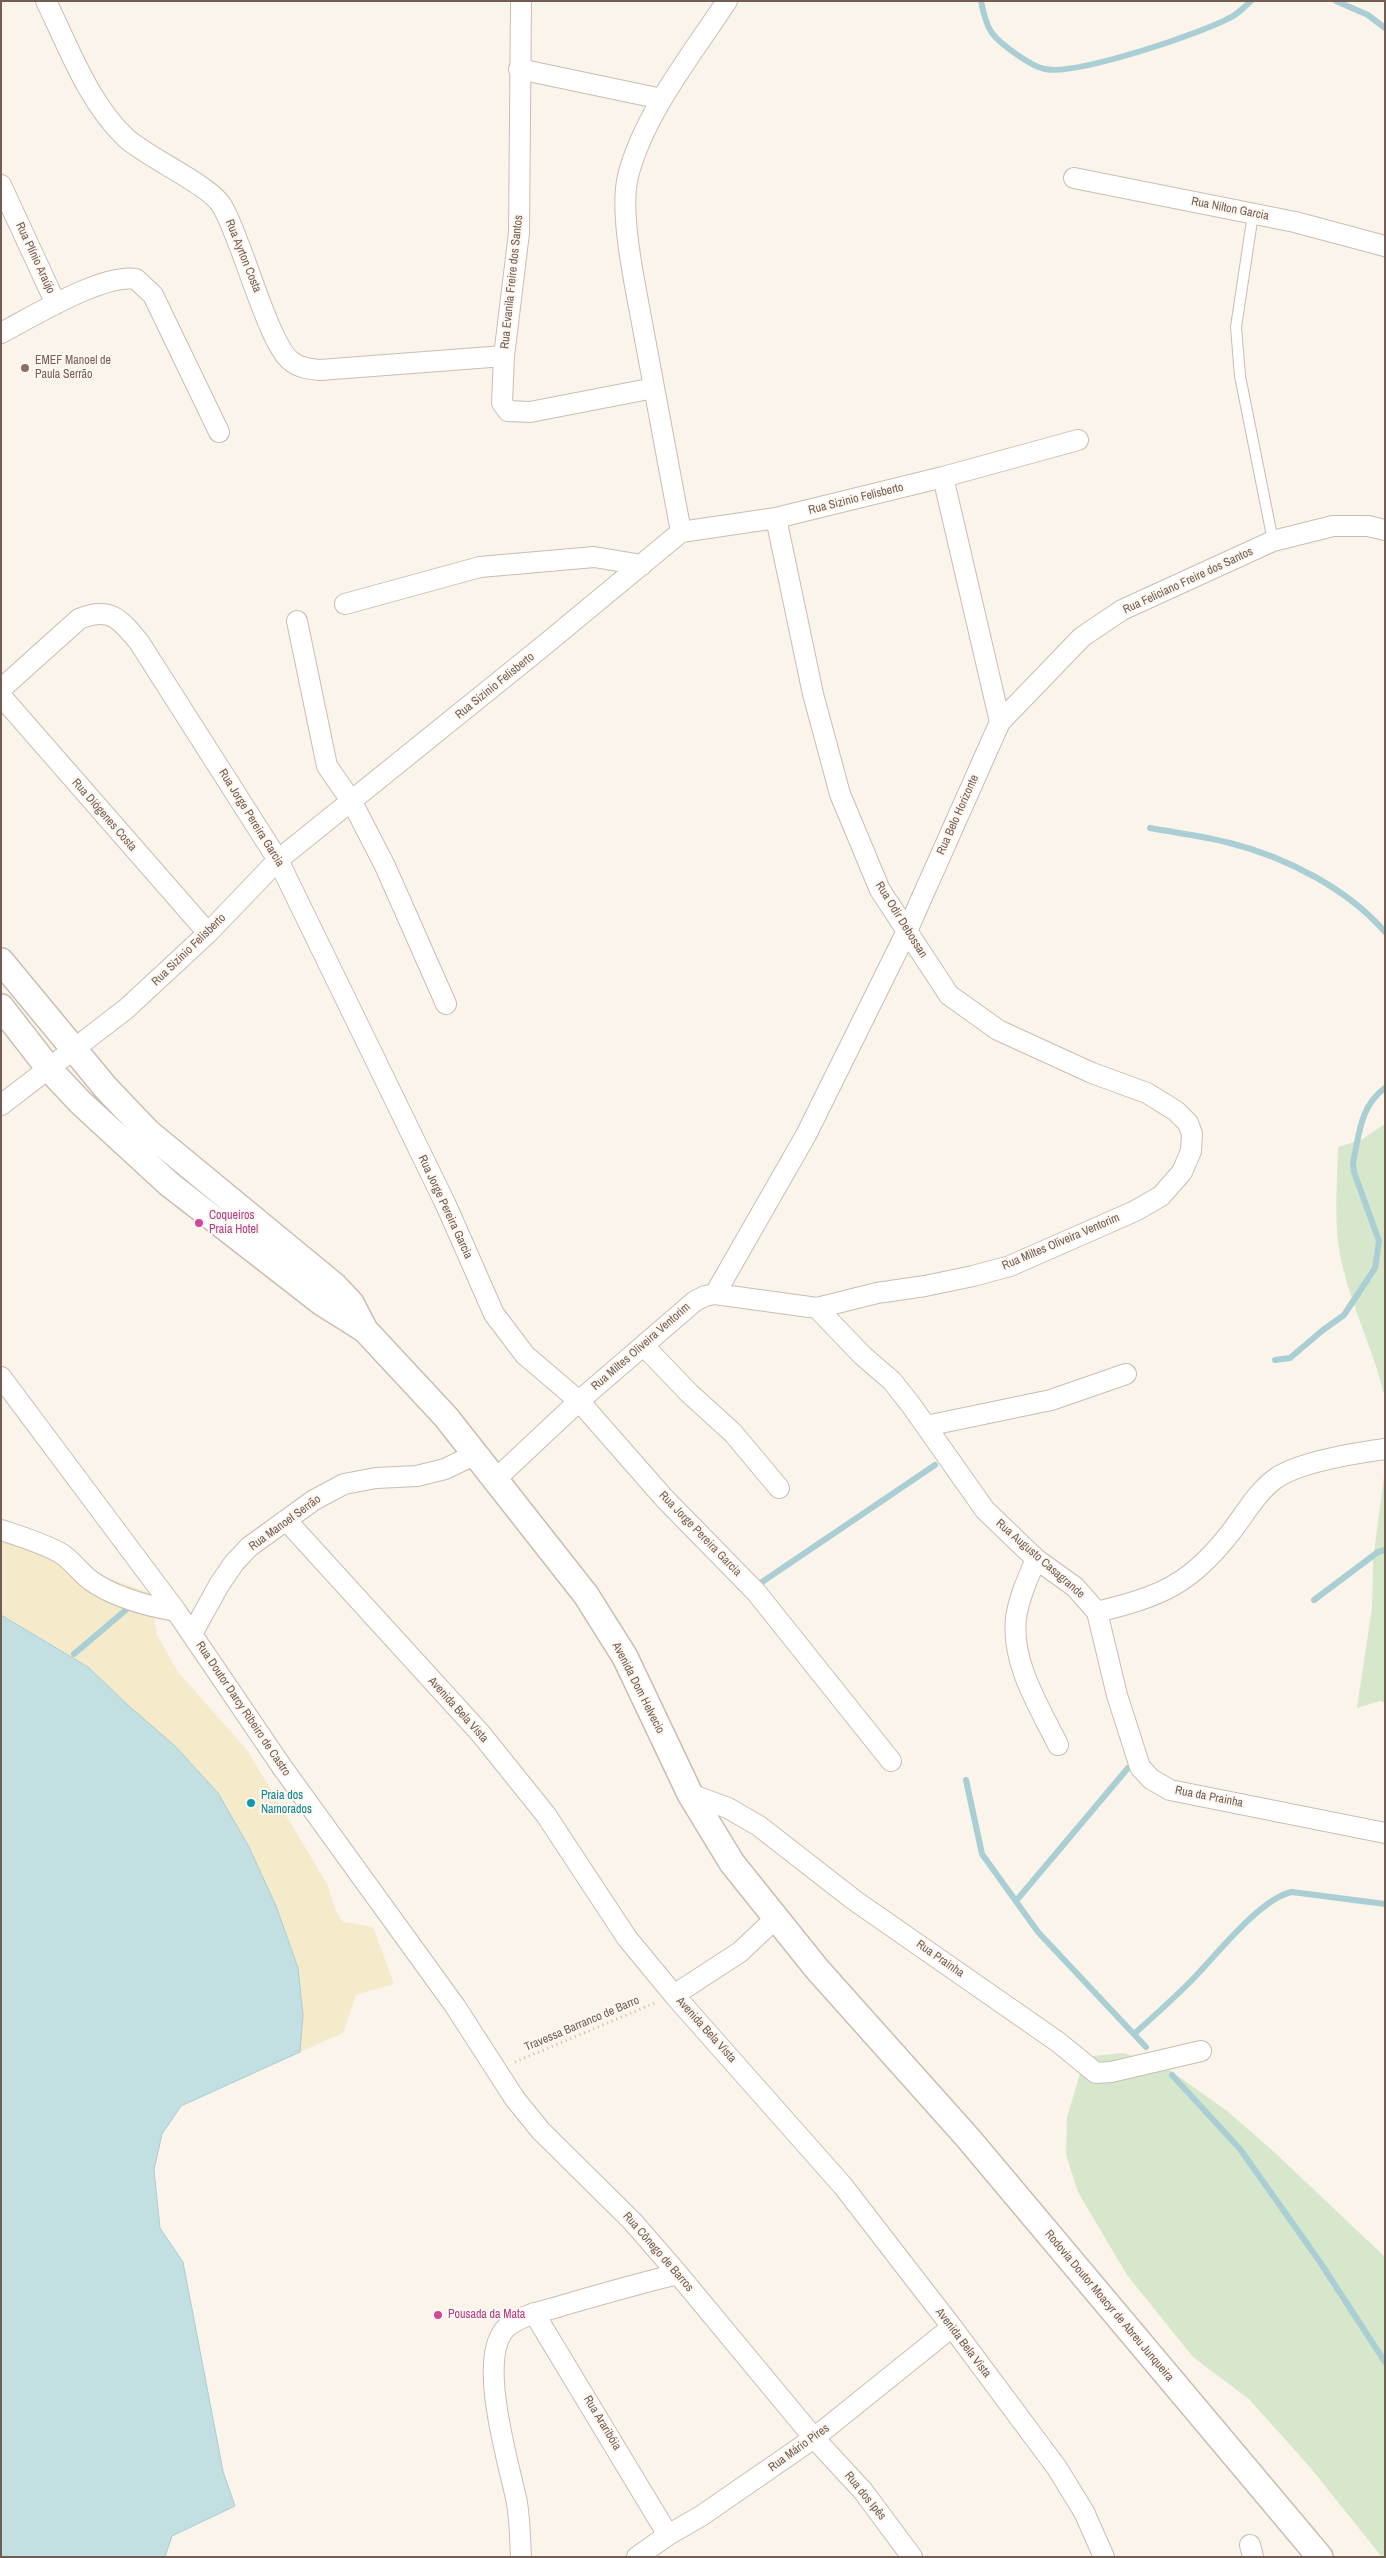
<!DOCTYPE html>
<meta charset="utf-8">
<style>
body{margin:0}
#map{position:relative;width:1386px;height:2558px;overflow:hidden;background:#faf4eb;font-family:"Archivo Narrow",sans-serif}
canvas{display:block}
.frame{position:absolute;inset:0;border:2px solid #735c51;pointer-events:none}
</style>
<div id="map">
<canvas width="1386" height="2558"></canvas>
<div class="frame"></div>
</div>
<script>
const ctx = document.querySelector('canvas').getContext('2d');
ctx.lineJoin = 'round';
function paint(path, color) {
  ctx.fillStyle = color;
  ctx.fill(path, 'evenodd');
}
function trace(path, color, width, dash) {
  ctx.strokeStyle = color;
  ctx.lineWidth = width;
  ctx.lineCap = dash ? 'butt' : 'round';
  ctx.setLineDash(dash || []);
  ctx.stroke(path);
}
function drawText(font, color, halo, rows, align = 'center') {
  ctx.font = font + ' "Archivo Narrow",sans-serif';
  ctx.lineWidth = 4;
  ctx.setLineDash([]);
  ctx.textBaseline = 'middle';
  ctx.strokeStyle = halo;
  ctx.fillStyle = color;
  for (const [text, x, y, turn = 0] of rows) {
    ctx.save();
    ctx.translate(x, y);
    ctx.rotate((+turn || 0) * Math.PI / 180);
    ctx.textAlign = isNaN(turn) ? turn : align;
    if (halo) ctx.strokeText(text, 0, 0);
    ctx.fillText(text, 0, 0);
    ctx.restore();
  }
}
paint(new Path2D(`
 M1385 1124V1398C1375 1354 1354 1313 1343 1268 1333 1231 1337 1185 1338 1147L1361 1140Z
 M1385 1469V1703L1380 1701 1357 1708 1372 1608 1373 1560Z
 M1123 2053 1161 2064 1227 2111 1272 2150 1385 2257V2557H1382L1309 2466 1249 2399 1193 2357 1127 2275 1078 2192 1066 2155 1067 2117 1085 2057Z`), '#d7e7cb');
paint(new Path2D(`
 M1 1540 150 1593 157 1635 178 1672 247 1750 327 1884 336 1911 343 1922 373 1927 394 1984 356 1995 343 2033 300 2052 303 2015 298 1968 276 1907 249 1847 129 1706 88 1667 1 1615Z`), '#f5eaca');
const water = new Path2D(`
 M1 1615 88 1667 129 1706 175 1746 218 1793 249 1847 276 1906 298 1968 303 2015 300 2052 181 2106 162 2134 154 2170 160 2228 183 2262 223 2471 235 2506 172 2536 165 2557H1Z`);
paint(water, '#c2dfe2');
trace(water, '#a9ced3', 1);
trace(new Path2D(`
 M981 1C983 11 986 25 992 33 1000 44 1032 67 1045 69 1075 76 1204 33 1233 16 1240 12 1245 6 1251 1
 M1336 1 1368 15 1385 28
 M1150 828C1177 833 1204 836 1230 843 1285 857 1347 888 1385 932
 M1275 1360 1290 1358 1323 1330 1344 1315 1375 1268 1379 1241 1354 1172 1353 1163C1359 1135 1360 1106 1385 1088
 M762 1582 935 1465
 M1314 1600 1378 1552 1385 1550
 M74 1654 127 1609
 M966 1780 982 1854 1038 1932 1146 2047
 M1016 1901 1128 1768
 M1134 2034C1153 2017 1172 2000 1190 1982 1214 1958 1260 1898 1292 1892L1385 1904
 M1172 2075 1240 2149 1320 2262 1385 2362`), '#a9ced3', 6);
const service = new Path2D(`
 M1253 214 1236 327 1240 376 1273 541`);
const minor = new Path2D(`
 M46 1C69 48 88 102 126 138 148 158 210 185 222 206 242 239 268 344 291 361 299 368 310 369 320 370L504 356
 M521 1 519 233 504 356 502 403 508 411 530 412 654 388
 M519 69 662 99
 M1074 178 1295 222 1385 246
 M1 185 56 304
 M1 333C32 317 103 273 136 279L153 295 219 432
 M681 532C668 462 655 392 642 323 635 284 619 213 628 176 644 114 692 54 727 1
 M345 604 480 567 594 557 642 565
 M297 621 327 766 352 802 385 866 446 1004
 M1 689 79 619C110 606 120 619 139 642L278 860 446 1205 494 1314 525 1355 579 1401 664 1498 756 1592 891 1761
 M1 696 208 933
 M1000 722 1082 637 1122 610 1273 541 1333 526H1368L1385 530
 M1 1105 126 1009 208 933 278 860 542 647 681 532 776 518 943 477 1078 440
 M715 1294 806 1135 907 931 1000 722 943 477
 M817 1308 862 1355 892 1381 911 1405 985 1510 1036 1559 1075 1587 1097 1612C1161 1596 1190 1585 1231 1532 1245 1514 1257 1492 1275 1479 1298 1462 1356 1453 1385 1449
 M644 1346 689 1393 733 1433 779 1488
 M1 1377 176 1611 282 1767 455 2006 515 2099 541 2131 633 2222 678 2274 814 2438 863 2491 912 2557
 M926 1426 1051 1400 1126 1374
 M497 1478 579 1401 695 1301 705 1296 715 1294 817 1308 877 1293 925 1286 973 1276 1010 1266 1135 1211 1161 1196 1182 1172 1191 1151 1192 1134 1188 1123 1176 1111 1147 1093 1092 1073 998 1030 949 995 880 890 840 794 813 694 776 518
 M286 1520 481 1734 546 1815 627 1938 674 1995 843 2186 952 2327 1057 2468 1084 2512 1104 2557
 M1 1530C22 1537 43 1543 62 1554 72 1561 80 1572 90 1580 115 1598 147 1606 176 1611
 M1036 1559C1028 1578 1019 1597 1016 1618 1011 1663 1039 1706 1058 1745
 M1097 1612 1117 1695 1140 1767 1151 1779 1170 1790 1385 1833
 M192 1634 219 1585 234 1563 249 1547 314 1500 344 1484 376 1478 417 1476 445 1469 476 1454
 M690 1794 728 1808 759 1826 854 1900 1058 2042 1096 2073 1111 2072 1201 2051
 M674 1995 740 1952 776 1918
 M534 2313 668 2535
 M1250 2545 1253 2557
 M521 2557C520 2539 520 2521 517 2503 510 2466 472 2348 511 2324 527 2313 546 2311 564 2305 602 2294 640 2283 678 2274
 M637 2557 668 2535 701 2516 814 2438 952 2327`);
const tertiary = new Path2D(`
 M1 961 106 1088 148 1132 335 1286 351 1303 365 1330 446 1417 586 1595 625 1657 690 1794 732 1863 817 1969 968 2138 1320 2557
 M1 1007 50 1070 80 1102 169 1184 322 1303 365 1330`);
trace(service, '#ccbcb2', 12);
trace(minor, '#ccbcb2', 22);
trace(tertiary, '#ccbcb2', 28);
trace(new Path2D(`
 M515 2062 655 2003`), '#d2b7a9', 3, [1, 4]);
trace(service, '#fff', 10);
trace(minor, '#fff', 20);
trace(tertiary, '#fff', 25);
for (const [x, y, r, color] of [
 [25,368,5,"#8d6e63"],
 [199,1223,5,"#d1479c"],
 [251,1803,5,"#0f9aa8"],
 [438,2315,5,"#d1479c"]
]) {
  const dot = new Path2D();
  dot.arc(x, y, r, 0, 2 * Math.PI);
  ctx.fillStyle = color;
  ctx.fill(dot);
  trace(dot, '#fdf8f1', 2);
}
drawText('12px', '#735c51', '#fdf8f1', [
 ["Rua Nilton Garcia",1230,209,11],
 ["Rua Ayrton Costa",243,256,68],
 ["Rua Plínio Araújo",35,258,65],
 ["Rua Evanila Freire dos Santos",512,282,-84],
 ["Rua Sizinio Felisberto",856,499,-14],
 ["Rua Feliciano Freire dos Santos",1188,581,-25],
 ["Rua Sizinio Felisberto",495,686,-39],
 ["Rua Diógenes Costa",104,815,49],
 ["Rua Belo Horizonte",958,815,-66],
 ["Rua Jorge Pereira Garcia",251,818,58],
 ["Rua Odir Debossan",901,920,58],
 ["Rua Sizinio Felisberto",189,950,-44],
 ["Rua Jorge Pereira Garcia",445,1207,65],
 ["Rua Miltes Oliveira Ventorim",1061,1242,-23],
 ["Rua Miltes Oliveira Ventorim",641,1347,-41],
 ["Rua Manoel Serrão",285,1523,-36],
 ["Rua Jorge Pereira Garcia",700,1534,46],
 ["Rua Augusto Casagrande",1040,1559,41],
 ["Avenida Dom Helvecio",638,1688,63],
 ["Rua Doutor Darcy Ribeiro de Castro",243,1709,56],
 ["Avenida Bela Vista",458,1710,48],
 ["Rua da Prainha",1209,1797,11],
 ["Rua Prainha",940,1959,35],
 ["Travessa Barranco de Barro",582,2024,-23],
 ["Avenida Bela Vista",706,2030,48],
 ["Rua Cônego de Barros",658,2252,49],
 ["Rodovia Doutor Moacyr de Abreu Junqueira",1109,2306,50],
 ["Avenida Bela Vista",963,2343,53],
 ["Rua Araribóia",602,2423,59],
 ["Rua Mário Pires",799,2448,-36],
 ["Rua dos Ipês",865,2496,51]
]);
drawText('12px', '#785e54', '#fdf8f1', [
 ["EMEF Manoel de",35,361],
 ["Paula Serrão",35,375]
], 'left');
drawText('12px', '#b23c85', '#fdf8f1', [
 ["Coqueiros",209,1216],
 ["Praia Hotel",209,1230],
 ["Pousada da Mata",448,2315]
], 'left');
drawText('12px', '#0d838f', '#fdf8f1', [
 ["Praia dos",261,1796],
 ["Namorados",261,1810]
], 'left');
</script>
